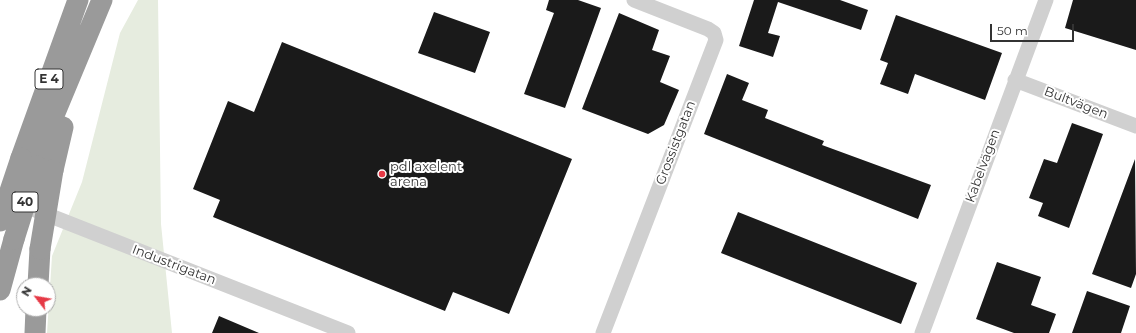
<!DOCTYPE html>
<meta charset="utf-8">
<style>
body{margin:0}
#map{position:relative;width:1136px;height:333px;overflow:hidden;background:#fff;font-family:Montserrat,sans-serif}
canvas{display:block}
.north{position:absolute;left:16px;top:277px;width:40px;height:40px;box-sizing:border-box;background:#fff;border:1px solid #adadad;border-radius:50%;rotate:301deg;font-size:11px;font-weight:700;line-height:16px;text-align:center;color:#333}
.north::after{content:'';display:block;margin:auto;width:14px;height:18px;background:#e63946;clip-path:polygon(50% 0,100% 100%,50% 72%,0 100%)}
.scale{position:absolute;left:990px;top:24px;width:84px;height:18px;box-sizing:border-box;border:2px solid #333;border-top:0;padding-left:5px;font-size:12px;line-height:14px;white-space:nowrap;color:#333;-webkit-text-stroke:3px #fff;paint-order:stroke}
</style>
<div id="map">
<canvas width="1136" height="333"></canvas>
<div class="north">N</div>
<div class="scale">50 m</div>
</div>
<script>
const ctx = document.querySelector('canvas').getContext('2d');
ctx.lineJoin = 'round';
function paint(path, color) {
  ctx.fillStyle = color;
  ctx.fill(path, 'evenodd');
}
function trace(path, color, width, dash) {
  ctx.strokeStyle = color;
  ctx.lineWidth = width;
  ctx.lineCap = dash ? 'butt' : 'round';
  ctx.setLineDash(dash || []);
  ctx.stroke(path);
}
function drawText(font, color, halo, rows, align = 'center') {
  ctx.font = font + ' Montserrat,sans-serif';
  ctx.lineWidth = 4;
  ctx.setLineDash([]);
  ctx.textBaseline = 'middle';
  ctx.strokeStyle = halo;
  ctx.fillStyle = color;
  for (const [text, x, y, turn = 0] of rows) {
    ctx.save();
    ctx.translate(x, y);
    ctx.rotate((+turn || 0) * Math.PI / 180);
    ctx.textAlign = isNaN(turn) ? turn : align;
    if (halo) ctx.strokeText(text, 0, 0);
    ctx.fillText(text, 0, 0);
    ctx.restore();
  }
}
paint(new Path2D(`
 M138 0H158L161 224 172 333H47L52 256 82 182 120 33Z`), '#e6ecdf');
paint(new Path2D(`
 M549 0H578L601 8 565 108 524 94 554 13 546 10Z
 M754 0H840L868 10 861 30 778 2 768 33 780 36 773 57 739 46Z
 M1073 0H1136V50L1065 28Z
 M434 12 490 32 475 73 418 53Z
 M619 13 659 30 652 50 670 56 660 82 679 90 664 125 648 134 582 109Z
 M896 15 1002 53 985 100 915 74 908 94 880 84 888 63 880 60Z
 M282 42 572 159 509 314 453 292 445 311 213 217 220 200 193 189 228 101 254 112Z
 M727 74 749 83 742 100 768 110 765 118 824 141 822 145 931 185 918 219 704 134Z
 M1072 123 1103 134 1069 228 1038 216 1043 203 1029 198 1044 159 1057 163Z
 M1135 159 1136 274 1131 288 1092 274Z
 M738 212 917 283 901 324 721 253Z
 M997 262 1041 277 1031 305 1056 314 1049 333H1014L976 319Z
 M1087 291 1130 306 1121 333H1072Z
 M219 316 259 333H212Z`), '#1a1a1a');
trace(new Path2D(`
 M1015 80 1136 126
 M15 202 348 333
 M603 333 716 40 714 33 708 29 634 0
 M922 333 1046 0`), '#d0d0d0', 15);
trace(new Path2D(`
 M21 158 78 0
 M37 166 52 120 102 0
 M53 170 63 127
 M38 285 40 249
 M0 290 14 239
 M35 333 36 309`), '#9a9a9a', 21);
trace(new Path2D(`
 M0 221 21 158
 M14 239 37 166
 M40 249 53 170`), '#9a9a9a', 21);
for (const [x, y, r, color] of [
 [382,174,4,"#e63946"]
]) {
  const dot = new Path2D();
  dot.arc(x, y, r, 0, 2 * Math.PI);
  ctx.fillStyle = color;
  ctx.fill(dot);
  trace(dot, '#fff', 1.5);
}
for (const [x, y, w] of [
 [49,79,28],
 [25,202,26]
]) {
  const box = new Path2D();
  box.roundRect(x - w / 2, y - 10, w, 20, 3);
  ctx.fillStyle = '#fff';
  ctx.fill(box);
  trace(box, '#333', 1);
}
drawText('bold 12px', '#333', null, [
 ["E 4",49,79],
 ["40",25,202]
]);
drawText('13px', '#333', '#fff', [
 ["Bultvägen",1076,103,21],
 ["Grossistgatan",676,143,-69],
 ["Kabelvägen",983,166,-70],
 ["Industrigatan",174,265,21]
]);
drawText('13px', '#333', '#fff', [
 ["pdl axelent",390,167],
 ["arena",390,182]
], 'left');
</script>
